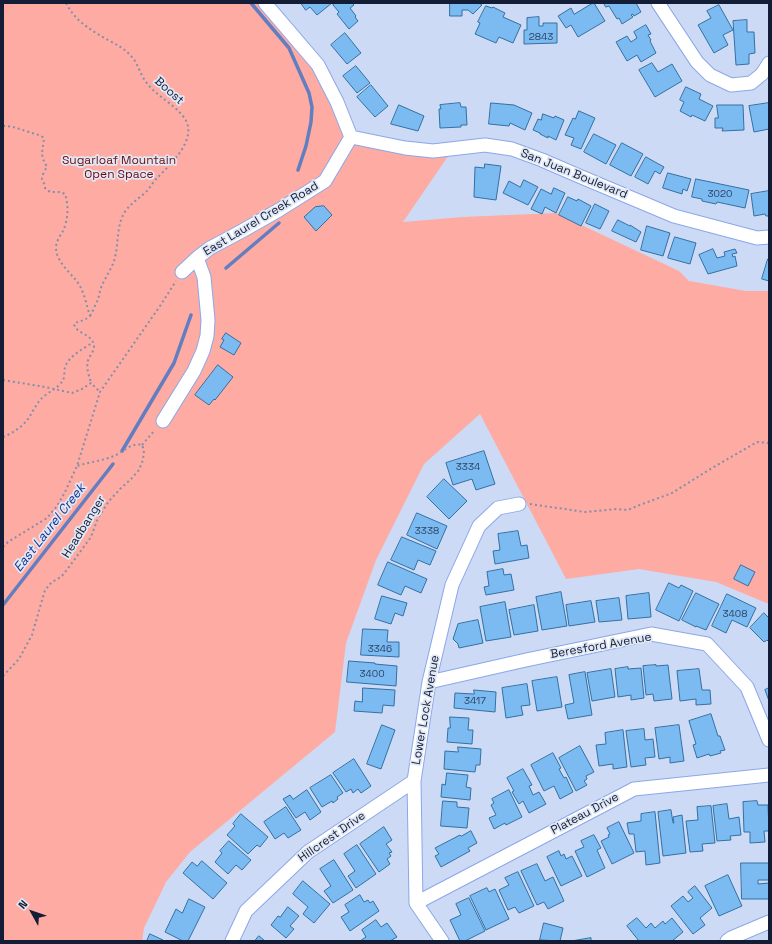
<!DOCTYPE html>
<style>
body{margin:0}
#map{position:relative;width:772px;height:944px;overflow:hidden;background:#cddaf5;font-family:"Space Grotesk",sans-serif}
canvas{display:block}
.frame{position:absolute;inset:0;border:4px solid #131d36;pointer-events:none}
.north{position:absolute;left:12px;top:892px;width:40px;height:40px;-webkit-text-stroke:3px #e0e7f5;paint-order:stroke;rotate:310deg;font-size:11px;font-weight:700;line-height:16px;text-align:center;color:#131d36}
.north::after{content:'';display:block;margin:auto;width:14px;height:18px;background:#131d36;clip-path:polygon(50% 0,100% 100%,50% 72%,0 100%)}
</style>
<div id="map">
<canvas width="772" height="944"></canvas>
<div class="frame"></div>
<div class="north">N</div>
</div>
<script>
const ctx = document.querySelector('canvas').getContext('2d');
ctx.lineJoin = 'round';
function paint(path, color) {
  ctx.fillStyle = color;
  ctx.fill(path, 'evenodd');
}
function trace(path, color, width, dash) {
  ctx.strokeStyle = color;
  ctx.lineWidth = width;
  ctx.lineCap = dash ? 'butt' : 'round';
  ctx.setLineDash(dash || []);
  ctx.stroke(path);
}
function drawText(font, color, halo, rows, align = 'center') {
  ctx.font = font + ' "Space Grotesk",sans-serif';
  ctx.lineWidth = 3.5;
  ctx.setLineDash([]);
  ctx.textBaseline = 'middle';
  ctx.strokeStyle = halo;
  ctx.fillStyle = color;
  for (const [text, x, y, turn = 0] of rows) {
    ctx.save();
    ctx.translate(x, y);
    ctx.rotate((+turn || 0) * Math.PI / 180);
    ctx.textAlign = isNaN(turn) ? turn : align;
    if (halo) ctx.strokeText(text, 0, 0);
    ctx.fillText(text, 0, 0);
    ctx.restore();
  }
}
paint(new Path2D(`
 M3 3H262L321 63 355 132 409 144 455 146 403 222 463 217 556 213 679 271 689 281 746 291H769V604L716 582 639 569 566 579 480 414 424 464 376 560 346 643 335 732 190 852 166 882 144 928 142 941H3Z`), '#fdaba3');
trace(new Path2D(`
 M251 3 289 48 309 93 312 107 311 122 306 146 298 170
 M226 268 279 223
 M122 451 174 363 191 315
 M3 605 113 464`), '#627ec1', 3.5);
const building = new Path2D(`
 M301 3H332L317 15 310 7 306 10Z
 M336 3H352L354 5 350 8 356 16 355 17 358 21 349 29 337 14 339 12 333 5Z
 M450 3H479L482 5 473 14 468 10H462V16H450Z
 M593 3H594L605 21 578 37 571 25 566 28 558 16 571 8 574 14Z
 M604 3H636L641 12 634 16 633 14 631 15 633 17 622 24 619 18 617 19 609 6 606 7Z
 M719 5 733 30 723 35 728 45 714 53 698 25 711 18 707 11Z
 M486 6 492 8 493 7 505 13 503 17 521 25 513 43 499 37 496 43 475 34 480 23 478 22Z
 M539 17V26H543V23H557V43L524 44V30H527V18Z
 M747 20V32H754L755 53 749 54V64L736 65 733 21Z
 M646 25 651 34 648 35 651 40 650 41 656 53 641 62 637 55 627 61 616 42 627 36 631 42 637 38 634 32Z
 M345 33 361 53 347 64 331 45Z
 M652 63 658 72 672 64 682 81 655 97 639 70Z
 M356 66 370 83 357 93 343 76Z
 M371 85 388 106 375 117 357 97Z
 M686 87 701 94 699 99 713 106 705 121 692 115 691 117 680 111 684 102 680 100Z
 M460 103 461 107H466L467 125H461V127L440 128 439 109H441L440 105Z
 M491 103 514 105 532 113 525 130 510 123 509 126 489 124Z
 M769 103V129L754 132 749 106Z
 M399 105 424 116 418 131 391 124Z
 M717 105H743L744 130 722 131 723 128H715V118H718Z
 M579 111 595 118 581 149 571 145 574 138 565 135 573 118 575 119Z
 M543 114 554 118 555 116 564 120 556 140 548 136V138L540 134V133L533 130 538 119 541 120Z
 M594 134 616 145 606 164 584 152Z
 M622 143 643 154 631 176 610 165Z
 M646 157 664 167 660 174 655 171 648 184 635 177Z
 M485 164 501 166 496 200 474 197 475 167 484 168Z
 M668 173 691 179 687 191 683 189 682 194 663 188Z
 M696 179 749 190 745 208 717 202 716 204 702 201V199L692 197Z
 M524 180 538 187 528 205 503 193 509 181 520 187Z
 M554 188 565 193 556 213 545 207 542 214 531 209 541 189 551 194Z
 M769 191V216H766L765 214 754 216 751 194Z
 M568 197 577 201 578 199 591 206 581 226 559 215Z
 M595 204 609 211 600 229 586 223Z
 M324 206 332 215 316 231 304 217 315 207Z
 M618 220 630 226V225L641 232 636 242 612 231Z
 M647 226 670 233 663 256 641 250Z
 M675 237 696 243 690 264 668 258Z
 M713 249 717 258 725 256 724 252 735 249 737 253 732 254 733 257 735 256 737 266 708 274 699 255Z
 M768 259H769V281L762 279Z
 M226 333 241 343 234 355 220 347 224 340 222 339Z
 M218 365 233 377 215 400 214 399 209 405 195 395Z
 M484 451 495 484 476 490 472 479 453 485 446 463Z
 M444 479 467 501 449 519 427 497Z
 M417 513 447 526 437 549 407 535Z
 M518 531 521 546 527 545 529 558 495 564 493 551 500 550 498 534Z
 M402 537 436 551 430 565 418 560 414 570 391 560Z
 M388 562 427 579 421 593 405 586 401 595 378 585Z
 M741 565 755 572 748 586 734 579Z
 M503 569 504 575 511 574 514 590 486 595 484 587 489 586 487 572Z
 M669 583 679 588 681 585 693 591 679 621 656 610Z
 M561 592 567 626 542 630 536 597Z
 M649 593 651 617 628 619 626 596Z
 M696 593 719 604 706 630 696 626V627L682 620Z
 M727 594 756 608 747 627 732 620 726 633 712 626Z
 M382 596 407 603 403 616 395 613 391 624 375 619Z
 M619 598 622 620 599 622 596 601Z
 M591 601 595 622 569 626 566 605Z
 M505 602 511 637 486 641 480 607Z
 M534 605 538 631 514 635 509 610Z
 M764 613 769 618V642L767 640 764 642 750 628Z
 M478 620 483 643 459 648 458 644 453 639 458 624Z
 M363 629 388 630 387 642H399V657L361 655Z
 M349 661 375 663V664L397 666 396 686 347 682Z
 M656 665V666L668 665 672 699 654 701 653 694 646 695 643 666Z
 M628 667V669L641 668 644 698 631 700V695L618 697 615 669Z
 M611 669 615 697 592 701 587 673Z
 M699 669 702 690H710L711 704 696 705V699L680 701 677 671Z
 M585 672 592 715 568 719 565 705 574 703 569 675Z
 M557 677 562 707 537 711 532 681Z
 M527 684 530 705 521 706 523 715 506 718 502 688Z
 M363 688 395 690 394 706 383 705 382 713 354 711 355 701 362 702Z
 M769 688V701L765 690Z
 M474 690 496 692 495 712 454 708 455 693 474 694Z
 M711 714 718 736H720L725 750 720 751 721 753 710 756 709 754 697 758 693 745 696 744 689 721Z
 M450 717 469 718 468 730H473L472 744 447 742 448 728H450Z
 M382 725 395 730 381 769 367 764Z
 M679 725 684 761 670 763V757L659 759 655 728Z
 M644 729 645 740 653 739 655 757 645 758 646 765 631 767 626 731Z
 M623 730 627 767 613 769V764L599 766 596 745 606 744 605 733Z
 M580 746 594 772 586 776 587 779 584 781 587 785 576 791 559 758Z
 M458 747 481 749 480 765H476L475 772 444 769 445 751 458 752Z
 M553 753 561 768 559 769 564 778 566 777 573 792 560 799 554 786 544 791 531 765Z
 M354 759 371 786 361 793 358 789 353 793 351 789 346 792 333 773Z
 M523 769 532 785 529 786 533 795 539 792 546 804 529 813 523 801 519 804 512 792 514 791 507 778Z
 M447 773 468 775 466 787 471 788 470 800 441 797 442 784 445 785Z
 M331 775 343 793 337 797 338 799 333 803 332 801 322 807 310 788Z
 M307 790 321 812 310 820 305 812 296 818 283 799 290 795 293 799Z
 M509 790 522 817 506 825 505 823 494 829 489 818 496 815 491 805 494 803 492 799Z
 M443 801 457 802V807L469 808 467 828 441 826Z
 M757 801 758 805H768L769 831H764L765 842 750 843V832H744L743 802Z
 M727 804 729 819 739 817 741 835 730 836 731 840 717 841 713 806Z
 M711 806 715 843 702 844 703 851 690 852 686 821 698 820 697 807Z
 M286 807 301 830 288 838 284 833 275 839 264 822Z
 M671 810 673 823H674L673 817 682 815 686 853 663 856 658 812Z
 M655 812 660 863 646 865 645 851 636 852 634 834H629L627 823 641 821V814Z
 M241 814 268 837 260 847 257 845 248 854 227 835 235 826 233 824Z
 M619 822 634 853 612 864 601 841 609 837 608 835 610 834 607 828Z
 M384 827 392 840 386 844 392 852 389 853 391 856 387 859 390 864 379 872 360 844Z
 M471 831 477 843 468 848 470 851 441 867 435 856 439 854 435 848 460 835 461 836Z
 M594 835 601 848 597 850 605 868 587 877 575 851 584 847 581 841Z
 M229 841 251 860 242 870 236 865 228 874 215 862 222 853 220 851Z
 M357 845 376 874 356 888 348 876 355 871 344 854Z
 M559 851 561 856 564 854 566 859 572 856 582 876 561 886 547 857Z
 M334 860 353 890 333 903 324 891 331 886 320 869Z
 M202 861 227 883 213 899 183 873 192 862 197 866Z
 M741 863H769V880H758V884L769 883V899H742Z
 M537 864 545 881 553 877 564 901 548 909 544 902 537 905 521 871Z
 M518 872 534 906 519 913 515 907 508 910 499 890 509 885 505 878Z
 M728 875 742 906 719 916 705 886Z
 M303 881 330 904 314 923 303 914 308 907 293 894Z
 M695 886 712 908 700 918 705 925 693 934 671 906 683 896 688 902 693 898 688 892Z
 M487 888 489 892 495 889 509 919 486 930 470 896Z
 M360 895 364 902 368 900 370 903 373 901 379 911 350 931 341 917 349 912 345 905Z
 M469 898 485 931 465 941H460L450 920 461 915 456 904Z
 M189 899 205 907 188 941H183L165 932 176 909 182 913Z
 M288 907 299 916 290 926 294 929 286 938 271 925 278 916 280 917Z
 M637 918 646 928 651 923 655 928 663 921 665 924 672 918 683 932 672 941H639L627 926Z
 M376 920 381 927 387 923 397 937 390 941H360L366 937 362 930Z
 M544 923 563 928 560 941 540 940Z
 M150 934 163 940V941H147Z
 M259 936 265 941H255Z
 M591 938V941H572Z`);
paint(building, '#7cbbf2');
trace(building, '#3270a2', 1);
const minor = new Path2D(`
 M265 3 318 65 337 102 351 137
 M658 3 697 62 710 75 731 85 751 83 762 74 769 63
 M351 137 405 148 433 151 485 145 512 149 542 160 579 176 674 216 757 238 769 237
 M182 272 197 258 210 248 242 231 279 210 325 181 351 137
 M163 421 194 371 203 351 207 336 208 320 204 277 197 258
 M429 682 526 660 651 634 707 644 747 687 769 740
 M416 903 634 789 769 775
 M232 941 246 911 308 852 414 781
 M442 941 416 903 414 781 429 682 452 585 479 526 498 508 519 504
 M727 941 731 938 769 922`);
trace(minor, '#8ba7e9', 15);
trace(new Path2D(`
 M66 3C75 21 92 31 108 40 117 45 124 48 131 56 138 63 140 74 146 82 157 97 175 104 185 119 198 139 170 165 157 178 153 182 150 188 146 192 138 199 130 204 124 213 116 228 119 245 114 261 111 269 106 277 102 285 100 290 99 295 98 300 95 305 93 311 90 316
 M3 126C13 126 19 129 29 132 34 134 39 134 44 138 43 152 39 153 47 167 45 170 42 175 42 179 43 182 45 184 45 188L50 192H60L65 194C69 206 68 220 63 231 60 236 56 241 56 248 56 260 68 271 75 279 84 289 86 304 90 316 83 322 80 320 74 324 76 334 93 334 94 346 94 351 91 354 89 358 85 366 89 375 91 383
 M3 380 45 387 72 393 82 389 91 383 100 392
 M3 437C13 433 24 426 30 416 33 411 36 405 40 400 46 393 59 388 63 380 65 376 64 371 65 367 68 357 84 348 92 343
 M142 445 154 431
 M530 504 585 512 617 509 628 510 637 506 672 493 712 468 757 442 769 443
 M3 547 8 542 47 518 57 506 65 492 77 466 100 392 160 306 176 281
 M3 676 19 659 32 635 45 590 52 582 61 577 66 571 91 537 98 518 109 501 120 489 131 479 139 470 143 460 144 450 142 445C131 442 123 452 114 456 102 461 89 462 77 466`), '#838fa9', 2, [2, 3]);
trace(minor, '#fff', 13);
drawText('10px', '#2d4465', null, [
 ["2843",541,37],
 ["3020",720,194],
 ["3334",468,467],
 ["3338",427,531],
 ["3408",735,614],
 ["3346",380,649],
 ["3400",372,674],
 ["3417",475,701]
]);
drawText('12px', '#131d36', '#e0e7f5', [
 ["Boost",169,91,42],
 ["San Juan Boulevard",574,174,22],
 ["East Laurel Creek Road",261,219,-31],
 ["Headbanger",84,527,-58],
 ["Beresford Avenue",601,646,-10],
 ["Lower Lock Avenue",426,710,-80],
 ["Plateau Drive",585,814,-28],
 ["Hillcrest Drive",332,837,-35]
]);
drawText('12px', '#6b0d10', '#e0e7f5', [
 ["Sugarloaf Mountain",119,161],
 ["Open Space",119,175]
]);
drawText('italic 13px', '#183492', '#e0e7f5', [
 ["East Laurel Creek",50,528,-52]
]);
</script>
